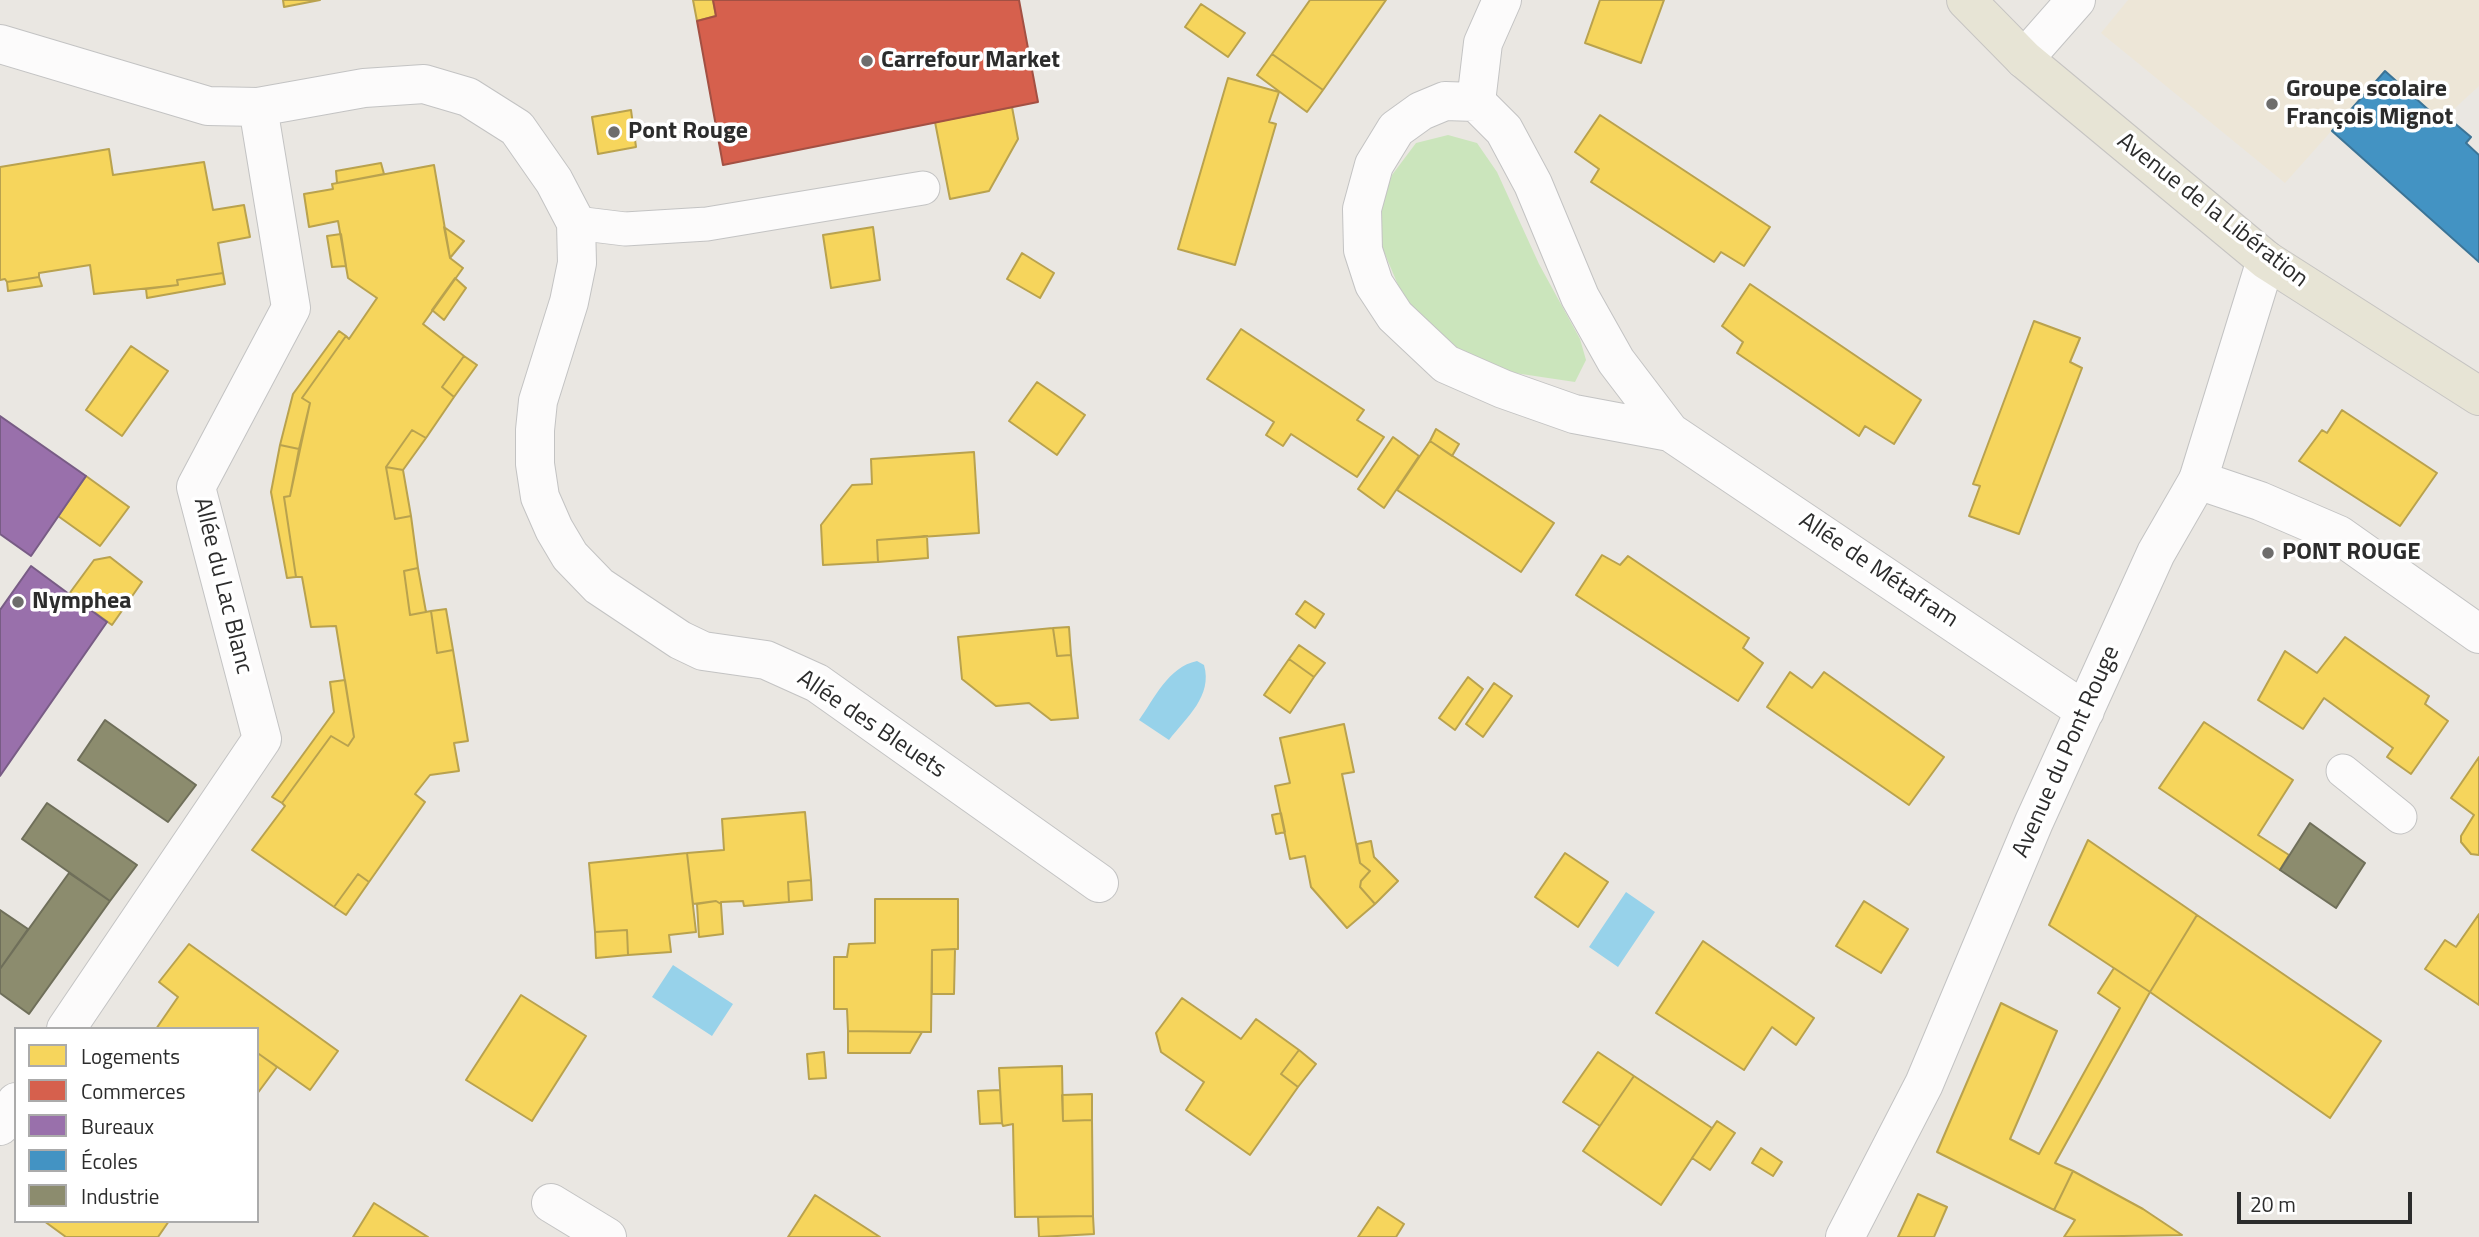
<!DOCTYPE html>
<meta charset="utf-8">
<style>
body{margin:0}
#map{position:relative;width:2479px;height:1237px;overflow:hidden;background:#eae7e2;font-family:"Titillium Web",sans-serif}
canvas{display:block}
.legend{position:absolute;left:14px;top:1027px;width:245px;height:196px;box-sizing:border-box;background:#fff;border:2px solid #ababab;margin:0;padding:9px 12px;list-style:none;font-size:21px;color:#2c2c2c}
.legend li{display:flex;align-items:center;gap:14px;height:35px}
.legend b{width:35px;border:2px solid #ababab}
.scale{position:absolute;left:2237px;top:1192px;width:175px;height:32px;box-sizing:border-box;border:4px solid #2c2c2c;border-top:0;padding-left:9px;font-size:21px;line-height:24px;white-space:nowrap;color:#2c2c2c;-webkit-text-stroke:5px #fff;paint-order:stroke}
</style>
<div id="map">
<canvas width="2479" height="1237"></canvas>
<ul class="legend">
<li><b style="height:19px;background:#f6d55c"></b>Logements</li>
<li><b style="height:19px;background:#d6604d"></b>Commerces</li>
<li><b style="height:19px;background:#9970ab"></b>Bureaux</li>
<li><b style="height:19px;background:#4393c3"></b>Écoles</li>
<li><b style="height:19px;background:#8c8c6e"></b>Industrie</li>
</ul>
<div class="scale">20 m</div>
</div>
<script>
const ctx = document.querySelector('canvas').getContext('2d');
ctx.lineJoin = 'round';
function paint(path, color) {
  ctx.fillStyle = color;
  ctx.fill(path, 'evenodd');
}
function trace(path, color, width, dash) {
  ctx.strokeStyle = color;
  ctx.lineWidth = width;
  ctx.lineCap = dash ? 'butt' : 'round';
  ctx.setLineDash(dash || []);
  ctx.stroke(path);
}
function drawText(font, color, halo, rows, align = 'center') {
  ctx.font = font + ' "Titillium Web",sans-serif';
  ctx.lineWidth = 7;
  ctx.setLineDash([]);
  ctx.textBaseline = 'middle';
  ctx.strokeStyle = halo;
  ctx.fillStyle = color;
  for (const [text, x, y, turn = 0] of rows) {
    ctx.save();
    ctx.translate(x, y);
    ctx.rotate((+turn || 0) * Math.PI / 180);
    ctx.textAlign = isNaN(turn) ? turn : align;
    if (halo) ctx.strokeText(text, 0, 0);
    ctx.fillText(text, 0, 0);
    ctx.restore();
  }
}
paint(new Path2D(`
 M2128 0H2479V86L2441 121 2385 71 2285 183 2101 33Z`), '#ede6d7');
paint(new Path2D(`
 M1448 135 1477 143 1497 172 1539 264 1580 339 1586 360 1575 382 1508 372 1450 345 1406 304 1382 247 1379 210 1392 175 1416 143Z`), '#cbe5bc');
paint(new Path2D(`
 M1197 661 1204 665C1213 696 1186 718 1169 740L1139 720C1155 698 1168 667 1197 661Z
 M1626 892 1655 912 1618 967 1589 947Z
 M673 965 733 1004 712 1036 652 997Z`), '#97d2ea');
const homes = new Path2D(`
 M283 0H320L284 7Z
 M693 0H713L716 16 697 21Z
 M1310 0H1386L1323 90 1272 54Z
 M1600 0H1664L1641 63 1585 43Z
 M1201 4 1245 33 1228 57 1185 27Z
 M1272 54 1323 90 1307 112 1257 75Z
 M1228 78 1279 92 1269 122 1276 124 1235 265 1178 249Z
 M1012 107 1018 139 989 191 950 199 935 122Z
 M631 110 636 147 598 154 592 117Z
 M1600 115 1770 227 1744 266 1721 252 1714 262 1591 182 1599 169 1575 152Z
 M109 149 113 175 204 162 213 210 244 205 250 237 218 243 223 273 177 280 178 285 94 294 90 265 39 273V277L7 282 5 279 0 280V167Z
 M381 163 384 174 337 183 336 171Z
 M434 165 450 258 463 268 423 324 464 356 442 387 454 397 426 438 412 430 386 467 395 519 411 516 418 568 404 571 410 615 431 611 437 653 453 650 468 741 454 743 459 771 430 775 415 794 425 802 369 882 358 874 334 907 252 850 285 806 282 803 331 736 348 746 354 737 336 626 311 627 302 577H296L284 497 290 496 310 403 302 398 346 336 349 339 377 298 348 278 338 221 309 227 304 194 333 189 332 184Z
 M444 227 464 241 450 258Z
 M873 227 880 280 831 288 823 235Z
 M341 234 346 266 332 267 327 236Z
 M1022 253 1054 273 1040 298 1007 279Z
 M223 273 225 284 147 298 146 289 178 285 177 280Z
 M39 277 42 286 8 291 7 282Z
 M455 278 466 288 444 320 432 310Z
 M1750 284 1921 400 1894 444 1865 426 1859 436 1737 353 1743 342 1722 326Z
 M2034 321 2080 338 2070 362 2082 368 2019 534 1969 516 1980 486 1973 484Z
 M1241 329 1364 410 1357 420 1384 437 1357 477 1291 434 1283 446 1266 435 1274 422 1207 379Z
 M339 331 346 336 302 398 310 403 299 449 280 445 293 394Z
 M131 346 168 371 122 436 86 410Z
 M464 356 477 365 454 397 442 387Z
 M1037 382 1085 415 1057 455 1009 421Z
 M2342 410 2437 473 2400 526 2299 461 2322 430 2327 433Z
 M1436 429 1459 444 1452 456 1430 441Z
 M412 430 426 438 403 470 386 467Z
 M1393 437 1419 456 1384 508 1358 489Z
 M1430 441 1554 523 1521 572 1397 490Z
 M280 445 299 449 290 496 284 497 296 577 287 578 271 492Z
 M974 452 979 533 877 540 878 562 823 565 821 525 852 485 872 484 871 459Z
 M386 467 403 470 411 516 395 519Z
 M86 476 129 507 100 546 58 516Z
 M927 536 928 558 878 562 877 540Z
 M1602 555 1620 565 1628 556 1749 638 1743 648 1763 663 1738 701 1576 595Z
 M110 557 142 582 112 625 69 594 94 560Z
 M418 568 426 612 410 615 404 571Z
 M1305 601 1324 614 1315 628 1296 614Z
 M446 609 453 650 437 653 431 611Z
 M1069 627 1071 655 1057 656 1053 628Z
 M1053 628 1057 656 1071 655 1078 718 1051 720 1029 703 996 706 962 679 958 637Z
 M2345 637 2429 696 2425 704 2448 721 2411 774 2387 757 2393 748 2324 698 2303 729 2258 700 2285 651 2317 673Z
 M1299 645 1325 663 1314 677 1289 659Z
 M1289 659 1314 677 1290 713 1264 695Z
 M1790 672 1812 688 1824 672 1944 757 1909 805 1767 707Z
 M1468 677 1483 689 1455 730 1439 718Z
 M345 680 354 737 348 746 331 736 282 803 272 797 334 712 330 682Z
 M1494 683 1512 696 1483 737 1466 724Z
 M2204 722 2293 780 2258 835 2289 855 2280 870 2159 788Z
 M1344 724 1354 772 1342 774 1360 863 1370 871 1361 881 1360 887 1375 904 1347 928 1311 887 1305 856 1290 859 1275 786 1290 783 1280 738Z
 M2479 757V855L2471 854 2461 842V836L2474 815 2451 798Z
 M805 812 811 880 788 882 789 902 744 906 743 901 721 902V904L716 901 693 904 687 853 724 850 722 819Z
 M1281 813 1285 832 1276 834 1272 815Z
 M2088 840 2197 915 2150 992 2049 925Z
 M1371 841 1374 857 1398 881 1375 904 1360 887 1361 881 1370 871 1360 863 1357 844Z
 M687 853 696 932 669 935 671 952 628 955 627 930 595 932 589 863Z
 M1565 853 1608 882 1578 927 1535 897Z
 M358 874 369 882 346 915 334 907Z
 M811 880 812 900 789 902 788 882Z
 M875 899H958V949L932 950 931 1032 848 1031 847 1009H834V957H847L849 944 875 943Z
 M716 901 721 904 723 934 699 937 697 904Z
 M1864 901 1908 929 1881 973 1836 946Z
 M2479 914V1005L2425 969 2445 940 2456 947Z
 M2197 915 2381 1041 2330 1118 2150 992Z
 M627 930 628 955 596 958 595 932Z
 M1703 941 1814 1018 1796 1045 1772 1027 1744 1070 1656 1013Z
 M189 944 338 1051 310 1090 259 1054 257 1056V1029H156L178 997 159 982Z
 M955 949 954 994H932V950Z
 M2114 968 2150 992 2055 1163 2073 1171 2054 1210 1937 1152 2001 1003 2057 1031 2010 1139 2039 1154 2120 1008 2098 993Z
 M521 995 586 1036 532 1121 466 1080Z
 M1182 998 1241 1039 1256 1019 1299 1050 1281 1074 1298 1087 1250 1155 1186 1110 1204 1082 1161 1052 1156 1033Z
 M848 1031 922 1032 910 1053H848Z
 M1299 1050 1316 1064 1298 1087 1281 1074Z
 M824 1052 826 1078 809 1079 807 1054Z
 M1598 1052 1634 1076 1600 1126 1563 1102Z
 M259 1054 277 1067 257 1094V1056Z
 M1062 1066 1063 1121 1092 1120 1093 1216 1015 1217 1013 1124 1003 1126 1002 1123 999 1068Z
 M1634 1076 1712 1128 1661 1205 1583 1151Z
 M1000 1090 1002 1123 980 1124 978 1091Z
 M1092 1094V1120L1063 1121 1062 1095Z
 M1717 1121 1735 1133 1710 1170 1692 1158Z
 M1761 1148 1782 1162 1773 1176 1752 1163Z
 M2073 1171 2143 1209 2182 1235 2064 1237 2075 1220 2054 1210Z
 M1918 1194 1947 1207 1934 1237H1898Z
 M815 1195 880 1237H788Z
 M374 1203 428 1237H353Z
 M1378 1207 1404 1224 1396 1237H1358Z
 M1093 1216 1094 1234 1039 1237 1038 1217Z
 M44 1221H169L158 1237H66Z`);
paint(homes, '#f6d55c');
trace(homes, '#b9a24e', 2);
const shops = new Path2D(`
 M713 0H1019L1038 102 723 165 697 21 716 16Z`);
paint(shops, '#d6604d');
trace(shops, '#a35043', 2);
const offices = new Path2D(`
 M0 416 86 476 31 556 0 534Z
 M31 566 107 622 0 776V610Z`);
paint(offices, '#9970ab');
trace(offices, '#785c85', 2);
const schools = new Path2D(`
 M2385 71 2441 121 2446 116 2471 137 2466 143 2479 155V262L2332 131Z`);
paint(schools, '#4393c3');
trace(schools, '#3c7496', 2);
const industry = new Path2D(`
 M105 720 196 785 168 822 78 760Z
 M47 803 137 865 110 901 22 839Z
 M2310 823 2365 863 2336 908 2280 870Z
 M69 873 110 901 29 1014 0 993V969Z
 M0 910 28 929 0 969Z`);
paint(industry, '#8c8c6e');
trace(industry, '#6f6f5a', 2);
const lane = new Path2D(`
 M576 223 625 229 707 224 923 188
 M2343 771 2400 817`);
const street = new Path2D(`
 M0 44 208 106 258 107 364 88 424 84 468 97 517 128 554 181 576 223 577 263 569 302 538 401 535 430V464L540 497 554 529 570 556 599 586 680 640 703 651 766 660 817 683 1099 883
 M2024 59 2076 0
 M1476 102 1483 43 1502 0
 M1670 432 1574 414 1503 389 1446 364 1395 316 1374 284 1363 250 1362 209 1374 165 1396 129 1421 111 1445 101 1476 102 1504 130 1533 184 1580 297 1616 361 1670 432 2085 711
 M66 1029 262 739 196 487 291 308 258 107
 M0 1126 16 1102
 M551 1203 607 1237
 M1845 1237 1924 1084 2034 822 2156 553 2198 480`);
const secondary = new Path2D(`
 M2266 260 2198 480 2260 501 2339 535 2479 634`);
const primary = new Path2D(`
 M1966 0 2024 59 2266 260 2479 396`);
trace(lane, '#c3c3c3', 35);
trace(street, '#c3c3c3', 40);
trace(secondary, '#c3c3c3', 40);
trace(primary, '#c6c4c2', 40);
trace(lane, '#fcfbfb', 33);
trace(street, '#fcfbfb', 38);
trace(secondary, '#fcfbfb', 38);
trace(primary, '#e7e4d5', 38);
for (const [x, y, r, color] of [
 [867,61,7,"#6e6d6c"],
 [2272,104,7,"#6e6d6c"],
 [614,132,7,"#6e6d6c"],
 [2268,553,7,"#6e6d6c"],
 [18,602,7,"#6e6d6c"]
]) {
  const dot = new Path2D();
  dot.arc(x, y, r, 0, 2 * Math.PI);
  ctx.fillStyle = color;
  ctx.fill(dot);
  trace(dot, '#fff', 2.5);
}
drawText('bold 24px', '#2c2c2c', '#fff', [
 ["Carrefour Market",881,61],
 ["Groupe scolaire",2286,90],
 ["François Mignot",2286,118],
 ["Pont Rouge",628,132],
 ["PONT ROUGE",2282,553],
 ["Nymphea",32,602]
], 'left');
drawText('24px', '#2c2c2c', '#fff', [
 ["Avenue de la Libération",2212,211,38],
 ["Allée de Métafram",1878,571,34],
 ["Allée du Lac Blanc",222,586,76],
 ["Allée des Bleuets",871,725,34],
 ["Avenue du Pont Rouge",2067,752,-66]
]);
</script>
